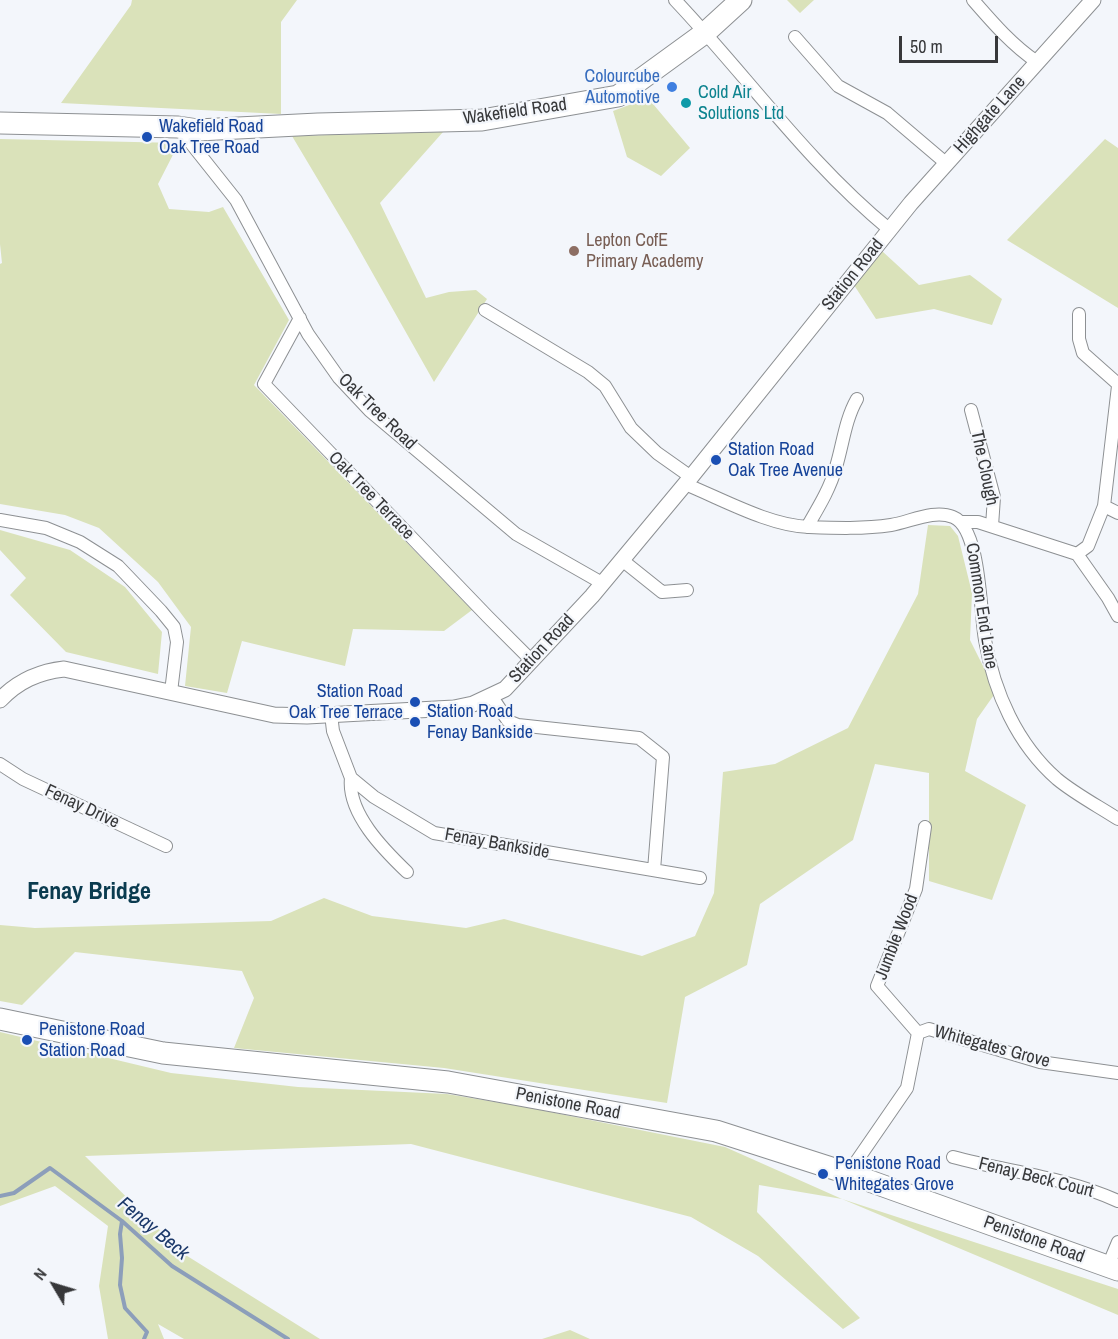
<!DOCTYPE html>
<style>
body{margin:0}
#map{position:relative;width:1118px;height:1339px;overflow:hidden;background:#f3f6fb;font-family:"Archivo Narrow",sans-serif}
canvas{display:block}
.north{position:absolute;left:24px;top:1255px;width:60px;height:60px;-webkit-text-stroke:4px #f3f6fb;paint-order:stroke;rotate:308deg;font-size:16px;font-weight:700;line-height:24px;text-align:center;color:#37383a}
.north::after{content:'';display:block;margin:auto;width:21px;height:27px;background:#37383a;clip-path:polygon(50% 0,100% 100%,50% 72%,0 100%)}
.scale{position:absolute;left:899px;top:36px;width:99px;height:27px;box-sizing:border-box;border:3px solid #37383a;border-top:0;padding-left:8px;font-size:18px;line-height:21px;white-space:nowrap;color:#37383a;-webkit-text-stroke:4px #f3f6fb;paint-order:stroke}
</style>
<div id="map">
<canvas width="1118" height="1339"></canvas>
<div class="north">N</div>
<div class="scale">50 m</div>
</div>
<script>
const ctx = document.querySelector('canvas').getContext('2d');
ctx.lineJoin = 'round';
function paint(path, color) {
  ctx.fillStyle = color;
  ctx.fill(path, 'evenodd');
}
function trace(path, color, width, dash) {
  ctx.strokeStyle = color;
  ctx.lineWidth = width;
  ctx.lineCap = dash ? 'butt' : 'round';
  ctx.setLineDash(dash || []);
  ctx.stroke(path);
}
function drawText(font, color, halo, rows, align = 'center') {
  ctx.font = font + ' "Archivo Narrow",sans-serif';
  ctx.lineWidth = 4.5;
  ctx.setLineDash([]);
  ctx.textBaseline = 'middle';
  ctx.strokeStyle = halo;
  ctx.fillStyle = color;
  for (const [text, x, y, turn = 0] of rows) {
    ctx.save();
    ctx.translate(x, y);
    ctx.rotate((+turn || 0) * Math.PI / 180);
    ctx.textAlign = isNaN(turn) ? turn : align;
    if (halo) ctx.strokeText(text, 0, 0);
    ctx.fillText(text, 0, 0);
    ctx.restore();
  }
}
paint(new Path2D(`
 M132 0H297L281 22V114L61 103 131 5Z
 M787 0H814L800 13Z
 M648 98 690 148 661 176 627 157 613 111Z
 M443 132 380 203 426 298 449 292 476 290 487 299 434 382 351 235 292 136Z
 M0 139 179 143 158 184 169 209 209 212 223 207 289 320 254 385 472 610 444 631 353 629 345 666 242 641 227 693 185 686 191 627 158 582 99 528 65 515 0 504V264L2 263 0 244Z
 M1105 139 1118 148V308L1007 240Z
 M882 251 919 285 970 275 1002 299 992 325 934 309 876 319 854 285Z
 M928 525 950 526 958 536 972 593 970 640 996 692 977 719 965 771 1026 805 992 900 929 881V773L875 764 853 840 760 904 747 965 685 997 667 1103 444 1068 234 1048 254 998 242 971 75 952 22 1005 0 1001V925L35 928 271 921 324 898 372 916 466 928 504 919 642 956 695 936 714 893 723 772 775 764 848 728 918 594Z
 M0 530 70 550 125 587 162 632 158 674 66 652 10 595 26 578 0 550Z
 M0 1032 171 1073 298 1087 447 1094 525 1107 725 1147 842 1199 1118 1289V1315L842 1199 759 1185 757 1212 860 1318 843 1329 758 1256 691 1217 411 1144 85 1156 184 1254 320 1339H184L158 1324 164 1339H108L99 1286 108 1226 55 1186 0 1206Z
 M570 1330 590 1339H542Z`), '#dae2ba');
trace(new Path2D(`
 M0 1196 14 1193 50 1168 122 1221 172 1266 288 1339
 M122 1221 120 1234 122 1258 120 1285 125 1308 147 1332 144 1339`), '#8c9eba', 4);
const minor = new Path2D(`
 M675 0C747 76 808 163 890 230
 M973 0C993 23 1012 45 1037 62
 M795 37 838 86 887 113 947 164
 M178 127 236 200 308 334 339 378 370 411 516 534 602 583
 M485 310 588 372 605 386 631 428 657 453 691 477
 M1079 314V339L1083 353 1118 384
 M300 318 264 384 488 617 532 661
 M971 410 994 497 992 526
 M685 484C722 499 770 526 809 527 836 528 864 529 891 525 910 522 934 509 953 517 981 528 980 614 985 640 994 692 1017 744 1057 779 1075 794 1098 806 1118 819
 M1104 506 1118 513
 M0 520 46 528 80 542 118 566 161 611 174 627 177 642 171 692
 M962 522H978L1077 554 1108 598 1118 616
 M807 527C818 508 830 489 836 467 843 444 845 420 857 399
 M1077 554 1088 546 1104 506 1118 386
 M622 560 662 592 687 590
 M492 697 508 721 518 725 639 738 663 757 654 870
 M331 714 333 731 351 778 374 797 434 833 700 878
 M0 764 23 779 166 846
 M351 778C347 813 384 850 407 872
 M918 1033 877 986 916 889 925 827
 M953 1157C1008 1172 1065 1177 1118 1201
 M850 1174 856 1162 907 1088 918 1033 929 1029 1040 1062 1118 1073
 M1108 1266 1118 1242`);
const tertiary = new Path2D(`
 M0 700C18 681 38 672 64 669L274 715 307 716 454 708 473 704 505 689 592 596 691 477 911 203 1093 0`);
const trunk = new Path2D(`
 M0 123 178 127 198 130 318 124 482 120 618 96 706 32 741 0
 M0 1019 163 1053 448 1082 716 1131 850 1174 1118 1270`);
trace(minor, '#8d9093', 14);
trace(tertiary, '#8d9093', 17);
trace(trunk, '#8d9093', 23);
trace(minor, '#fff', 12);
trace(tertiary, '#fff', 15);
trace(trunk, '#fff', 21);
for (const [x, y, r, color] of [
 [672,87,6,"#3f7fe0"],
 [686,103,6,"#0f9aa8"],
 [147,137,6,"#1a4fb4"],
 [574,251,6,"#8d6e63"],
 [716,460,6,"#1a4fb4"],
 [415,702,6,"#1a4fb4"],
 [415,722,6,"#1a4fb4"],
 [27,1040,6,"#1a4fb4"],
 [823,1174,6,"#1a4fb4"]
]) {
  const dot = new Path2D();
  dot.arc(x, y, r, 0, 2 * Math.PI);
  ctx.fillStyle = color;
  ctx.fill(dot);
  trace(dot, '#f3f6fb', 2);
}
drawText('18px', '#366cbe', '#f3f6fb', [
 ["Colourcube",660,77],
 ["Automotive",660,98]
], 'right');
drawText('18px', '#0d838f', '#f3f6fb', [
 ["Cold Air",698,93],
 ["Solutions Ltd",698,114]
], 'left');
drawText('18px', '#37383a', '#f3f6fb', [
 ["Wakefield Road",515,112,-8],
 ["Highgate Lane",990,115,-48],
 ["Station Road",853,275,-51],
 ["Oak Tree Road",377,412,44],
 ["The Clough",984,468,78],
 ["Oak Tree Terrace",371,496,46],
 ["Common End Lane",981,606,81],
 ["Station Road",542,649,-47],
 ["Fenay Drive",82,807,25],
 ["Fenay Bankside",497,844,10],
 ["Jumble Wood",897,937,-69],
 ["Whitegates Grove",992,1047,15],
 ["Penistone Road",568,1104,11],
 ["Fenay Beck Court",1036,1178,14],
 ["Penistone Road",1034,1240,20]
]);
drawText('18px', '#164399', '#f3f6fb', [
 ["Wakefield Road",159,127],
 ["Oak Tree Road",159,148],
 ["Station Road",728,450],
 ["Oak Tree Avenue",728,471],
 ["Station Road",403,692,"right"],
 ["Oak Tree Terrace",403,713,"right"],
 ["Station Road",427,712],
 ["Fenay Bankside",427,733],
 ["Penistone Road",39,1030],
 ["Station Road",39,1051],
 ["Penistone Road",835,1164],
 ["Whitegates Grove",835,1185]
], 'left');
drawText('18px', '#785e54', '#f3f6fb', [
 ["Lepton CofE",586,241],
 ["Primary Academy",586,262]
], 'left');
drawText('italic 20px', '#1c396a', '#f3f6fb', [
 ["Fenay Beck",153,1229,40]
]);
drawText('bold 24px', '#0a3b4f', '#f3f6fb', [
 ["Fenay Bridge",89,893]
]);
</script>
